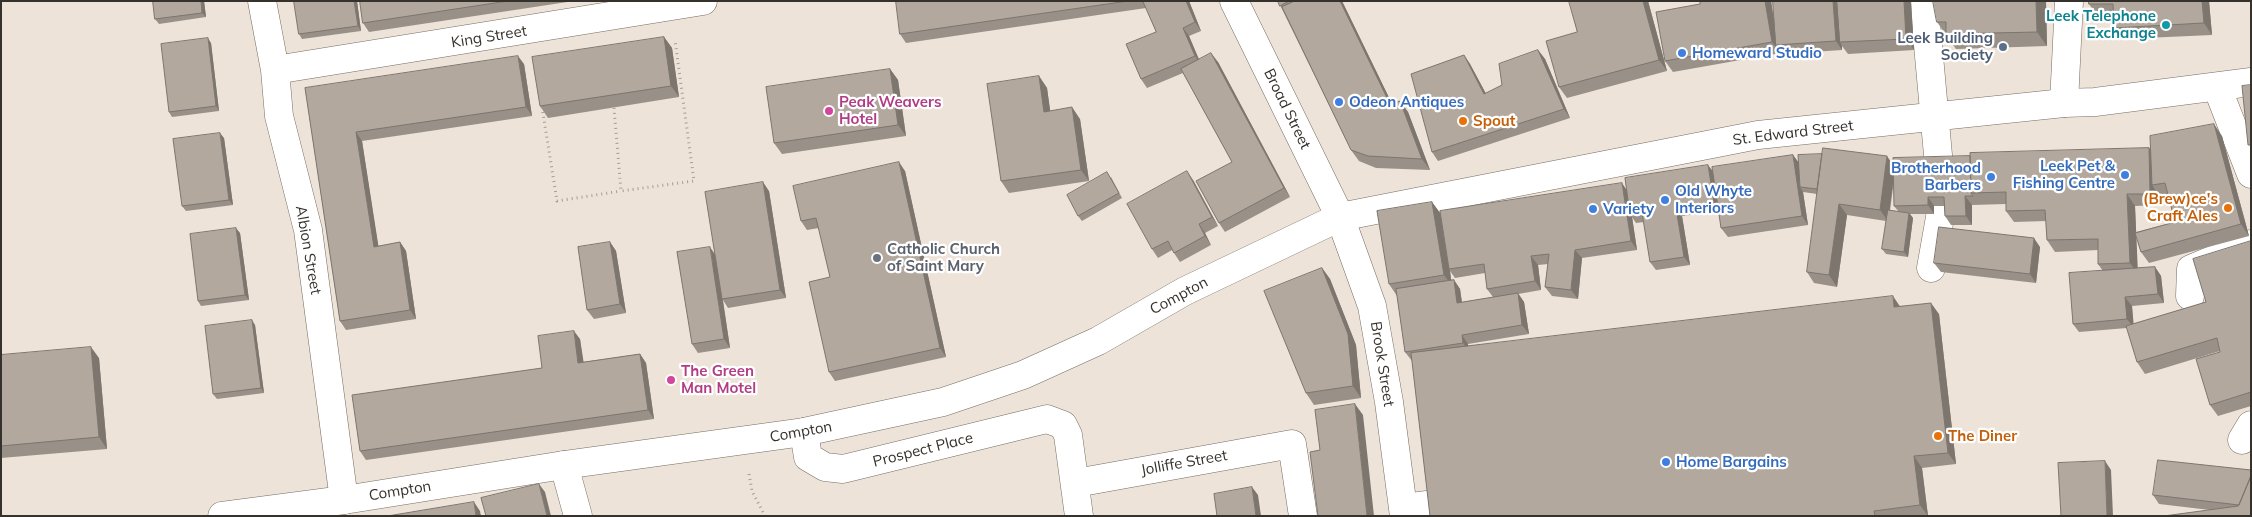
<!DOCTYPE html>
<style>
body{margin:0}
#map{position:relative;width:2252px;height:517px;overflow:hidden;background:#ede3d8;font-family:Mulish,sans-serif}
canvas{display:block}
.frame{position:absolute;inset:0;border:2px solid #35312d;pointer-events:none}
</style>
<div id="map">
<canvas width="2252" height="517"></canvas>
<div class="frame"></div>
</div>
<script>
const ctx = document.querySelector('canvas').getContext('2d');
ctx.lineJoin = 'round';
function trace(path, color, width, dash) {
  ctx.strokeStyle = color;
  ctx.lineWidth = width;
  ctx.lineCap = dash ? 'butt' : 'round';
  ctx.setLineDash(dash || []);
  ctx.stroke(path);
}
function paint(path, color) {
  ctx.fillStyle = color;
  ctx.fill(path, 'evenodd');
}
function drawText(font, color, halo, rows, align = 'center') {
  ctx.font = font + ' Mulish,sans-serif';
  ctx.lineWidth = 4.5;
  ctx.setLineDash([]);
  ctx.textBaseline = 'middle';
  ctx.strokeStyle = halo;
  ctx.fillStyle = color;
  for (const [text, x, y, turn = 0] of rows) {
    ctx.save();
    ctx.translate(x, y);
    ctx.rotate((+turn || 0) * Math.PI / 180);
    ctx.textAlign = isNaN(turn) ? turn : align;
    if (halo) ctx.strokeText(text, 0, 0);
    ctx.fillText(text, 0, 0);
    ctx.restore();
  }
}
const minor = new Path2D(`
 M262 1 275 70 279 116 308 230 344 500
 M1924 1 1939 166
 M275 70 703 1
 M2217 87 2251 174
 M2064 103 2069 1
 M1931 268 1942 206
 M2190 296 2191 269 2251 244
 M804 432 808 457 825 467 843 469 1047 419 1063 425 1068 435 1079 516
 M2242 440 2251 425
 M564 465 578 516
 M1076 483 1292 444 1303 516
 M1404 508 1435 504`);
const highway = new Path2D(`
 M1234 1 1340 217 1372 306 1389 402 1404 516
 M222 516 344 500 564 465 804 432 943 402 1023 375 1098 341 1185 291 1340 217 1758 135 2064 103 2095 102 2251 82`);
trace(minor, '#766d63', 29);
trace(highway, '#766d63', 29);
trace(new Path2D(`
 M542 107 557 201 621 191
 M614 108 621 191 694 181 675 40
 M749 474 752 491 765 516`), '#a59d95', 3, [1, 4]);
trace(minor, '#fff', 28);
trace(highway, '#fff', 28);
paint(new Path2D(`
 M153 1H204L206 17 159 24 155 19Z
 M294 1H357L361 31 302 39 299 34Z
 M360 1H574L369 32 363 23Z
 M896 1H1189L1201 31 1189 36 1199 59 1218 62 1290 197 1225 232 1219 223 1232 162 1183 73 1147 88 1141 79 1156 32 1146 8 906 43 900 34Z
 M1278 1H1342L1392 104 1400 101 1408 112 1430 170 1376 168 1359 161 1351 150Z
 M1648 1 1667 71 1567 98 1559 87 1577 32Z
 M1700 1H1771L1774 22 1773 1H1911L1914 50 1848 54 1842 46V50L1782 54 1779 50 1780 53 1673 72 1665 61 1700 4Z
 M2046 1 2047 46 1956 49 1937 22Z
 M2209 1 2212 35 2122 39 2114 28 2113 16H2097L2089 4Z
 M664 37 672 48 679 97 548 118 540 106Z
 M211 43 219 111 172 117 169 112Z
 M1538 50 1545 59 1570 118 1438 161 1432 152 1464 55 1470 64 1486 94 1502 85Z
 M524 64 532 116 362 141 378 246 400 242 406 251 416 319 346 330 340 321 305 88Z
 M890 69 898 80 906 136 782 154 774 143Z
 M1039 76 1047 88 1050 111 1080 119 1089 181 1009 193 1001 181Z
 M2222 136 2249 236 2149 263 2141 252 2136 236 2137 268 2155 267 2161 276 2164 303 2132 306 2133 324 2206 302 2251 241V406L2218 416 2210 405 2220 351 2145 374 2137 362 2127 328 2079 332 2073 324 2103 271 2098 264V250L2055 252 2047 240 2046 221 2014 222 2006 211V204L1972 205V225H1951L1945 216 1944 206H1934V214H1910L1913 218 1908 257 1886 254 1882 249 1886 221 1847 215 1837 287 1814 283 1807 272 1817 194 1803 192 1808 225 1728 237 1721 228 1719 211 1682 216 1690 265 1656 270 1650 262 1644 222 1636 223 1632 217 1637 250 1582 258 1578 299 1552 296 1545 287 1548 264 1538 265 1541 290 1518 294 1524 302 1529 334 1468 344V346L1900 306 1939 314 1956 464 1922 468 1928 516H1430L1412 361 1405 352 1397 296 1389 284 1432 202 1440 213 1627 189 1793 155 1798 162 1893 165 1970 156 2149 148 2151 151ZM1894 180V206L1899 212 1890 211ZM2158 194 2160 197 2168 195 2175 222 2136 232 2135 206 2158 205ZM1450 271 1455 278 1485 273 1487 289 1493 297 1462 302 1460 289 1454 280H1451Z
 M224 138 233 205 186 211 182 206Z
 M905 171 946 357 835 381 829 372 830 277 819 228 807 230 801 221Z
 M1111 177 1122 198 1082 221 1078 216Z
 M1193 180 1218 226 1205 233 1211 245 1180 262 1172 250 1158 258 1152 249Z
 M769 191 786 298 728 308 723 300 730 348 698 353 692 344 715 255Z
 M240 233 249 300 201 306 198 301Z
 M610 242 616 251 626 313 594 319 587 310Z
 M2040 247 2036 283 1941 272 1934 263Z
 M1322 268 1330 279 1356 345 1361 398 1314 405 1306 393Z
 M255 325 264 393 217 399 213 394Z
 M580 339 583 362 640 354 646 363 654 419 366 460 360 451 542 368Z
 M1 355 99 358 107 449 1 458Z
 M2251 470V516L2210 510 2159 504 2153 495Z`), '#999088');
paint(new Path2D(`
 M201 1H204L206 17 202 13Z
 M354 1H357L361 31 358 26Z
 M1186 1H1189L1201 31 1195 22Z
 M1340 1H1342L1398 116 1390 104Z
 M1643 1H1648L1667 71 1659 60Z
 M1765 1H1771L1778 45H1776L1779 50 1780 53 1772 42Z
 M1833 1H1839L1840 42 1842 46V50L1836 41Z
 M1904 1H1911L1914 50 1906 39Z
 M2036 1H2046L2047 46 2037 32Z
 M2202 1H2209L2212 35 2204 23Z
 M1183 28 1189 36 1201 65 1195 56Z
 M664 37 672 48 679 97 671 86Z
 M208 38 211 43 219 111 216 106Z
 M1538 50 1545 59 1570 118 1564 109Z
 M1211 53 1218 62 1290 197 1284 188Z
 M1464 55 1470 64 1491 103 1484 94Z
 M518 56 524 64 532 116 526 107Z
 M890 69 898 80 906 136 898 125Z
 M1039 76 1047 88 1052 123 1044 112Z
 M1400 101 1408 112 1430 170 1422 159Z
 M1072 107 1080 119 1089 181 1081 170Z
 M2214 124 2222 136 2249 236 2241 224Z
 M356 132 362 141 380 256 374 247Z
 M220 133 224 138 233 205 229 200Z
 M2149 148 2157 159 2152 185 2158 194V205L2150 194Z
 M1793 155 1799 163 1800 187 1803 192 1808 225 1802 216Z
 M1887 156 1895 168 1888 221 1880 210Z
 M899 162 905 171 946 357 940 348Z
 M1708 165 1715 174 1720 211 1714 202Z
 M1187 171 1193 180 1218 226 1212 217Z
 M763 182 769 191 786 298 780 290Z
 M1622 183 1628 192 1630 215 1632 217 1637 250 1631 241Z
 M2127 194 2135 206 2138 274 2130 263Z
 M1965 196 1972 205V225L1966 216Z
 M1928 197 1934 206V214L1928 205Z
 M1432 202 1440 213 1449 269 1450 271 1452 286 1444 275Z
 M1839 204 1847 215 1837 287 1829 275Z
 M1676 208 1682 216 1690 265 1684 257Z
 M1909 213 1913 218 1908 257 1904 252Z
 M1199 224 1205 233 1211 245 1205 236Z
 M236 228 240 233 249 300 245 295Z
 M2034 238 2040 247 2036 283 2030 274Z
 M400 242 406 251 416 319 410 310Z
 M610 242 616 251 626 313 620 304Z
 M710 247 716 256 730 348 724 339Z
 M1575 250 1582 258 1578 299 1571 290Z
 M1531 256 1538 265 1541 290 1535 281Z
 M2155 267 2161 276 2164 303 2158 294Z
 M1322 268 1330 279 1356 345 1361 398 1353 386Z
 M1454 280 1460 289 1463 311 1457 303Z
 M1518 293 1524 302 1529 334 1522 325Z
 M1893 296 1901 308 1894 307Z
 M2125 297 2132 306 2134 328 2127 319Z
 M1931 303 1939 314 1956 464 1948 453Z
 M252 320 255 325 264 393 261 388Z
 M574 331 580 339 585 371 578 363Z
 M1462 335 1468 344 1469 352 1463 343Z
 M91 347 99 358 107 449 99 437Z
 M640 354 646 363 654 419 648 410Z
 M1355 404 1363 415 1374 516H1367Z
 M1914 456 1922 468 1928 516 1920 505Z
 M2105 461 2111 470 2113 516H2107Z
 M539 484 545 492 551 516H547Z
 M1252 487 1258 495 1261 516H1256Z
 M474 502 480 511 481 516H476Z`), '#7d766f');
const building = new Path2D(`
 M153 1H201L202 13 155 19Z
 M294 1H354L358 26 299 34Z
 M360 1H508L363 23Z
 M896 1H1128L900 34Z
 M1143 1H1186L1195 22 1183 28 1195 56 1141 79 1126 44 1156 32Z
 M1278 1H1289L1280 6Z
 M1295 1H1340L1390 104 1400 101 1422 159 1368 156 1351 150 1282 7Z
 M1569 1H1643L1659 60 1559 87 1546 41 1577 32Z
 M1700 1H1765L1772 42 1665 61 1656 12 1700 4Z
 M1773 1H1833L1836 41 1776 45Z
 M1837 1H1904L1906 39 1840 42Z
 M1933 1H2036L2037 32 1946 34V22H1937Z
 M2089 1H2202L2204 23 2114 28 2113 4H2089Z
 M664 37 671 86 540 106 532 57Z
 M208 38 216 106 169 112 161 44Z
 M1538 50 1564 109 1432 152 1411 74 1464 55 1484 94 1502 85 1499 64Z
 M1211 53 1284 188 1219 223 1196 181 1232 162 1181 69Z
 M518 56 526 107 356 132 374 247 400 242 410 310 340 321 305 88Z
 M890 69 898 125 774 143 766 87Z
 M1039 76 1044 112 1072 107 1081 170 1001 181 987 84Z
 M2251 85V145H2248L2242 86Z
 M2214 124 2241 224 2141 252 2135 233 2175 222 2165 183 2152 185 2150 136Z
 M220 133 229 200 182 206 173 139Z
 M1823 148 1887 156 1880 210 1839 204 1829 275 1807 272Z
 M2149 148 2150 194H2127L2130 263 2098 264V239L2047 240 2045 210 2006 211V192L1971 193 1970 153Z
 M1822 154 1817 189 1800 187 1798 155Z
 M1793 155 1802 216 1721 228 1712 167Z
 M1970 156 1971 193 1973 196H1965L1966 216H1945L1944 197H1928V205L1894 206 1893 158Z
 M899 162 940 348 829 372 809 282 830 277 816 218 801 221 793 186Z
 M1708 165 1714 202 1676 208 1684 257 1650 262 1642 213 1630 215 1625 178Z
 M1187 171 1212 217 1199 224 1205 236 1174 253 1168 241 1152 249 1127 204Z
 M1107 172 1119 193 1078 216 1067 195Z
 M763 182 780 290 722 299 705 192Z
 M1622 183 1631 241 1575 250 1571 290 1545 287 1549 254 1531 256 1535 281 1487 289 1484 264 1449 269 1440 211Z
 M1432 202 1444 275 1389 284 1377 211Z
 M1888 210 1909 213 1904 252 1882 249Z
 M1939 227 2034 238 2030 274 1934 263Z
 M236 228 245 295 198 301 190 234Z
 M2251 241V392L2210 405 2196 359 2220 352 2217 338 2137 362 2126 326 2206 302 2193 259Z
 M610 242 620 304 587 310 578 247Z
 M710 247 724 339 692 344 677 252Z
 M2155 267 2158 294 2125 297 2127 319 2073 324 2069 273Z
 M1322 268 1348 334 1353 386 1306 393 1264 291Z
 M1454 280 1457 303 1518 293 1522 325 1462 335 1463 343 1405 352 1396 289Z
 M1893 296 1894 307 1931 303 1948 453 1914 456 1920 505 1874 511 1875 516H1430L1411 353Z
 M252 320 261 388 213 394 205 326Z
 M574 331 578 363 640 354 648 410 360 451 352 395 542 368 538 336Z
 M91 347 99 437 1 446V355Z
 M1355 404 1367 516H1318L1310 452 1320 450 1315 410Z
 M2158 460 2251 470V476L2239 505 2153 495Z
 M2105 461 2107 516H2061L2058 463Z
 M2251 476V516H2164L2238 506Z
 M539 484 547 516H486L481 498Z
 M1252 487 1256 516H1217L1214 494Z
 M474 502 476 516H388Z`);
paint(building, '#b2a89e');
trace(building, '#7d766f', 1);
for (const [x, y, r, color] of [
 [2166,25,5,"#0f9aa8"],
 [2003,47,5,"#5c6f8a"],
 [1682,53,5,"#3f7fe0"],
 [1339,102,5,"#3f7fe0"],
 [829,111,5,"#d1479c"],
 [1463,121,5,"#e8710a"],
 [2125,175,5,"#3f7fe0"],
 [1991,177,5,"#3f7fe0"],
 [1665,200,5,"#3f7fe0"],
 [2228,208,5,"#e8710a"],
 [1593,209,5,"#3f7fe0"],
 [877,258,5,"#6b7280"],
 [671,380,5,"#d1479c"],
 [1938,436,5,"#e8710a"],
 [1666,462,5,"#3f7fe0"]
]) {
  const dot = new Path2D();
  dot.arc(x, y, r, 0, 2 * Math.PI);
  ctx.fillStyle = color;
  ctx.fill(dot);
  trace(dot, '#fff', 2);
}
drawText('bold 15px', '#0d838f', '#fff', [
 ["Leek Telephone",2156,16],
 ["Exchange",2156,33]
], 'right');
drawText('15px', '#35312d', '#fff', [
 ["King Street",489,37,-9],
 ["Broad Street",1287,109,64],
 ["St. Edward Street",1793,133,-7],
 ["Albion Street",308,250,80],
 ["Compton",1179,296,-28],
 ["Brook Street",1382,364,81],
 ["Compton",801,432,-10],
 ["Prospect Place",923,450,-14],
 ["Jolliffe Street",1184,463,-10],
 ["Compton",400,491,-9]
]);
drawText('bold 15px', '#4e5e75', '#fff', [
 ["Leek Building",1993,38],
 ["Society",1993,55]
], 'right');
drawText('bold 15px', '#366cbe', '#fff', [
 ["Homeward Studio",1692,53],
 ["Odeon Antiques",1349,102],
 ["Leek Pet &",2115,166,"right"],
 ["Fishing Centre",2115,183,"right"],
 ["Brotherhood",1981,168,"right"],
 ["Barbers",1981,185,"right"],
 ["Old Whyte",1675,191],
 ["Interiors",1675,208],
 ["Variety",1603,209],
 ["Home Bargains",1676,462]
], 'left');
drawText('bold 15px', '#b23c85', '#fff', [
 ["Peak Weavers",839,102],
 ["Hotel",839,119],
 ["The Green",681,371],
 ["Man Motel",681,388]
], 'left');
drawText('bold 15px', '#c56008', '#fff', [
 ["Spout",1473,121],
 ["(Brew)ce's",2218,199,"right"],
 ["Craft Ales",2218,216,"right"],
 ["The Diner",1948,436]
], 'left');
drawText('bold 15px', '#5b616d', '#fff', [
 ["Catholic Church",887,249],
 ["of Saint Mary",887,266]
], 'left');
</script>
